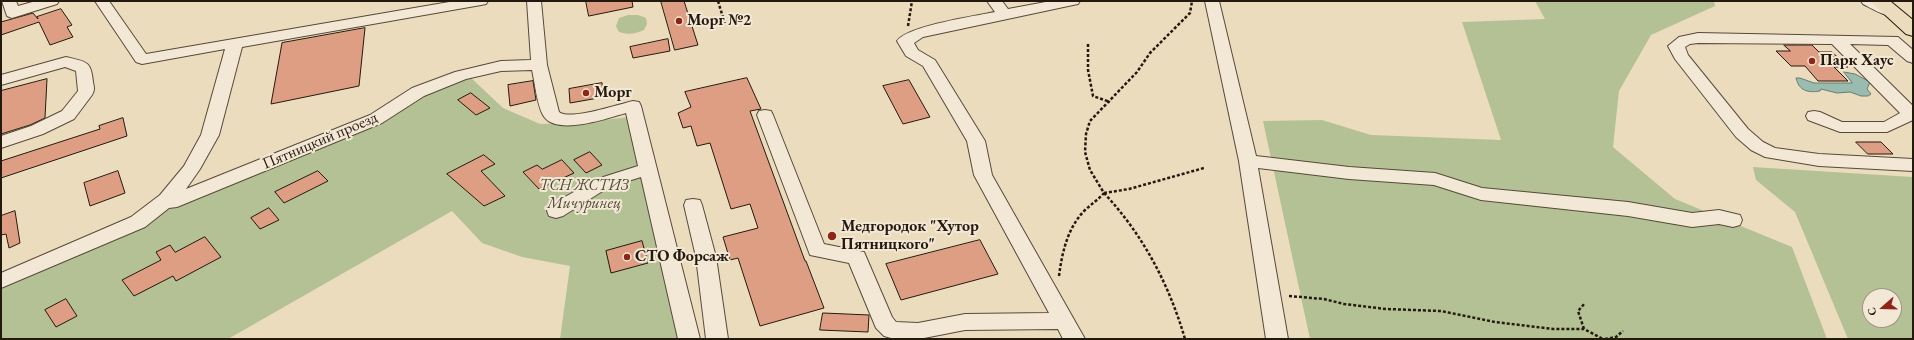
<!DOCTYPE html>
<meta charset="utf-8">
<style>
body{margin:0}
#map{position:relative;width:1914px;height:340px;overflow:hidden;background:#ecdcbe;font-family:"EB Garamond",serif}
canvas{display:block}
.frame{position:absolute;inset:0;border:2px solid #24190e;pointer-events:none}
.north{position:absolute;left:1862px;top:288px;width:40px;height:40px;box-sizing:border-box;background:#f3e8d5;border:1px solid #a09585;border-radius:50%;rotate:250deg;font-size:11px;font-weight:700;line-height:16px;text-align:center;color:#24190e}
.north::after{content:'';display:block;margin:auto;width:14px;height:18px;background:#8f2418;clip-path:polygon(50% 0,100% 100%,50% 72%,0 100%)}
</style>
<div id="map">
<canvas width="1914" height="340"></canvas>
<div class="frame"></div>
<div class="north">С</div>
</div>
<script>
const ctx = document.querySelector('canvas').getContext('2d');
ctx.lineJoin = 'round';
function paint(path, color) {
  ctx.fillStyle = color;
  ctx.fill(path, 'evenodd');
}
function trace(path, color, width, dash) {
  ctx.strokeStyle = color;
  ctx.lineWidth = width;
  ctx.lineCap = dash ? 'butt' : 'round';
  ctx.setLineDash(dash || []);
  ctx.stroke(path);
}
function drawText(font, color, halo, rows, align = 'center') {
  ctx.font = font + ' "EB Garamond",serif';
  ctx.lineWidth = 4;
  ctx.setLineDash([]);
  ctx.textBaseline = 'middle';
  ctx.strokeStyle = halo;
  ctx.fillStyle = color;
  for (const [text, x, y, turn = 0] of rows) {
    ctx.save();
    ctx.translate(x, y);
    ctx.rotate((+turn || 0) * Math.PI / 180);
    ctx.textAlign = isNaN(turn) ? turn : align;
    if (halo) ctx.strokeText(text, 0, 0);
    ctx.fillText(text, 0, 0);
    ctx.restore();
  }
}
paint(new Path2D(`
 M1535 1H1714L1715 6 1651 35 1619 91 1613 147 1675 199 1792 247 1827 339H1310L1263 121 1322 120 1371 135 1501 140 1462 22 1545 19Z
 M628 15H638L646 18 647 24 644 30C635 34 629 35 619 32L616 26 619 18Z
 M468 75 503 108 540 124 574 123 639 116 694 339H560L570 266 522 257 482 243 452 211 228 339H1V284L170 202 208 192 421 92Z
 M1753 167 1913 177V339H1848L1795 212 1756 180ZM1870 296H1894V320H1870Z`), '#b4c194');
const water = new Path2D(`
 M1844 72 1855 74 1870 82 1867 89 1871 94 1868 96H1861L1850 92 1837 93 1821 89 1820 91C1808 93 1799 91 1796 78H1800L1814 83H1852Z`);
paint(water, '#99bcb1');
trace(water, '#6a7b70', 1);
const building = new Path2D(`
 M586 1H632L633 7 589 16Z
 M661 1H684L698 45 675 50Z
 M61 9 72 25 67 27 73 37 50 45 39 22 1 35V22L33 13 38 19 37 17Z
 M365 28 359 86 271 104 282 43Z
 M668 39 670 51 633 58 630 47Z
 M1784 45H1812L1819 52H1832L1848 67H1834L1848 81H1818L1805 66H1791L1776 51H1790Z
 M747 78 761 109 750 111 805 261H806L824 308 760 326 738 258 730 260 723 237 758 228 750 204 731 209 710 143 697 146 691 126 683 128 678 113 691 107 685 92Z
 M47 79 45 118 30 125 1 134V91Z
 M909 80 930 117 903 124 883 86Z
 M533 81 536 100 510 106 508 85Z
 M602 83 604 97 570 103 569 89Z
 M471 93 490 108 476 115 458 100Z
 M123 118 127 136 1 178V161L100 129 99 126Z
 M1856 142H1881L1893 154H1868Z
 M590 152 602 165 586 173 574 160Z
 M484 155 495 164 481 171 505 196 484 206 447 174Z
 M562 160 574 173 539 189 523 172 537 165 542 169Z
 M118 171 125 193 90 206 84 183Z
 M318 171 328 181 284 203 275 192Z
 M269 208 279 220 260 229 251 218Z
 M15 211 20 243 9 248 6 234 1 235V216Z
 M205 237 221 257 176 281 173 276 134 296 122 280 161 260 156 252 170 245 175 252Z
 M980 240 998 274 901 300 886 264Z
 M642 241 648 263 611 273 606 251Z
 M66 299 77 316 56 327 45 310Z
 M823 313 869 315 868 332 820 330Z`);
paint(building, '#dd9e84');
trace(building, '#24190e', 1);
const minor = new Path2D(`
 M2 1H16L18 6 36 1H59L57 4 12 18 7 16Z
 M95 1H109L146 54 455 1H488L486 4 481 5 242 47 219 135 200 169 186 189 370 115 412 88 455 72 501 61 531 60 527 1H541L547 65 559 112C570 121 619 104 633 101L639 102 641 106 700 339H678L641 177 609 187 563 216 556 218 549 216 547 211 549 206 597 179 638 166 626 113C608 118 555 137 543 115 537 105 535 83 532 70L501 71 466 79 424 96 382 123 177 207 169 208 145 227 1 288V273L131 217 160 195 184 166 201 135 225 49 142 64 136 62Z
 M987 1H1002L1008 9 1051 1H1080L1078 4 1073 5 923 37 914 43 918 50 935 60 985 141 992 175 1085 339H1063L1058 329 965 330 919 339 891 338 884 336 876 328 849 263 810 255 757 115 759 111 765 110 771 111 773 115 824 244 864 252 892 317 896 322 918 323 965 314 1049 313 974 175 967 141 923 66 906 56 897 41C907 26 975 16 995 12Z
 M1205 1H1219L1256 156 1349 167 1435 173 1482 188 1628 202 1692 213 1719 210 1740 215 1742 220 1740 225 1733 227 1719 224 1692 227 1628 216 1481 200 1434 185 1349 179 1258 168 1288 339H1266L1239 161Z
 M1861 1C1873 1 1891 0 1900 12L1897 15C1886 18 1873 9 1863 4Z
 M1698 33 1898 37 1913 50V63L1907 61 1888 45 1850 44 1913 106V120L1887 132H1840L1808 120 1806 116 1808 112 1814 111 1820 112 1842 122H1884L1900 113 1832 44 1698 43 1690 44 1685 47 1688 55 1748 129 1763 142 1775 148 1819 154 1913 159V171L1819 166 1765 157 1751 150 1736 137 1675 59 1668 46 1679 37Z
 M66 57C86 62 91 60 93 82 94 87 95 90 92 95L74 119 43 134 1 148V136L31 126 62 111 78 91 76 71 65 67 1 85V75Z
 M693 199 700 200 702 205 716 257 728 339H706L696 257 684 205 686 200Z`);
const major = new Path2D(`
 M1870 1H1890L1913 20V36L1906 34Z`);
trace(minor, '#564a3a', 2);
trace(major, '#24190e', 2);
trace(new Path2D(`
 M718 1 725 24
 M908 26 912 1
 M1088 44V70L1093 96 1110 102
 M1104 193C1143 235 1169 284 1185 339
 M1104 193 1129 189 1204 168
 M1059 276C1062 253 1067 230 1083 212 1090 205 1098 200 1104 193L1090 170 1085 152 1086 134 1090 121 1137 72 1150 53 1190 13 1192 1
 M1289 296 1324 299 1344 304 1386 309 1441 311 1495 322 1553 329H1584L1603 339
 M1584 329 1578 311 1585 303
 M1605 339 1616 337 1623 331`), '#24190e', 2.5, [3, 2]);
paint(minor, '#f3e8d5');
paint(major, '#ecdcbe');
for (const [x, y, r, color] of [
 [679,21,4,"#8f2418"],
 [1812,61,4,"#8f2418"],
 [586,93,4,"#8f2418"],
 [832,236,5,"#8f2418"],
 [627,257,4,"#8f2418"]
]) {
  const dot = new Path2D();
  dot.arc(x, y, r, 0, 2 * Math.PI);
  ctx.fillStyle = color;
  ctx.fill(dot);
  trace(dot, '#f3e8d5', 1.5);
}
drawText('bold 16px', '#24190e', '#f3e8d5', [
 ["Морг №2",687,21],
 ["Парк Хаус",1820,61],
 ["Морг",594,93],
 ["Медгородок \"Хутор",841,227],
 ["Пятницкого\"",841,245],
 ["СТО Форсаж",635,257]
], 'left');
drawText('16px', '#24190e', '#f3e8d5', [
 ["Пятницкий проезд",320,141,-23]
]);
drawText('italic 16px', '#4f4b36', '#f3e8d5', [
 ["ТСН ЖСТИЗ",584,186],
 ["Мичуринец",584,204]
]);
</script>
